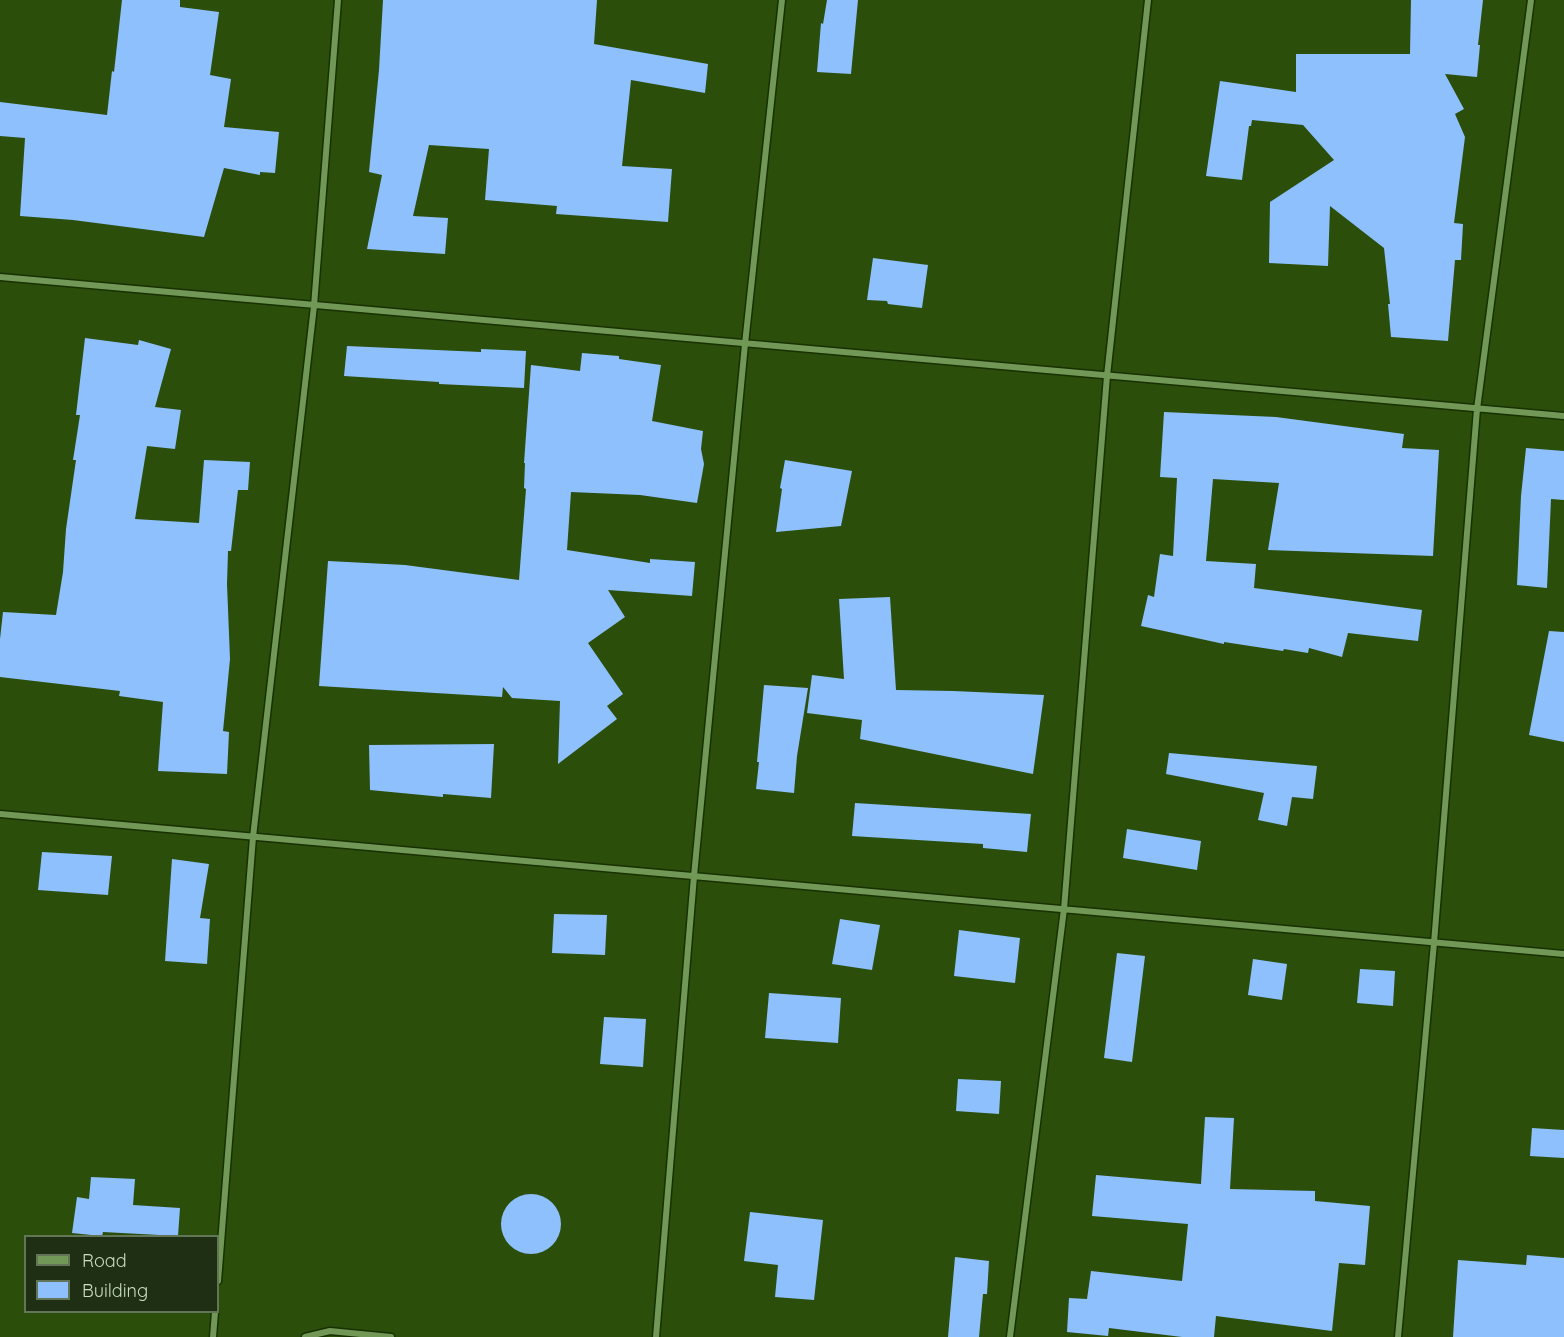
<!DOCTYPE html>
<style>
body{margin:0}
#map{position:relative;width:1564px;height:1337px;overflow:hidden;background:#2b4e0b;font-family:Quicksand,sans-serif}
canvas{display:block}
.legend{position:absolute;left:24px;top:1235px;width:195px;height:78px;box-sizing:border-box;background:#1f2f14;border:2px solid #637557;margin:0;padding:8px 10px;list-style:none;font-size:18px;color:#c9ddbc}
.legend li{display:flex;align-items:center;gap:12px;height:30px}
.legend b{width:30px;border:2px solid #637557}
</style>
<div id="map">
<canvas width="1564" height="1337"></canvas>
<ul class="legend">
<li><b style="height:8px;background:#729857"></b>Road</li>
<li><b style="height:16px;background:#8ec0fd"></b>Building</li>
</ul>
</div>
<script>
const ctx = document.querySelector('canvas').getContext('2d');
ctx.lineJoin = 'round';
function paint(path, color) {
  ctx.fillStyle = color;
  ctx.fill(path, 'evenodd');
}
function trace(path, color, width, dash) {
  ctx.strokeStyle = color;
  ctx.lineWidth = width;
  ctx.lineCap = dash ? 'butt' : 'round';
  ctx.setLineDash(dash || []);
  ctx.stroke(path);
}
paint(new Path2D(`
 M122 0H180V7L219 12 210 75 231 79 224 127 279 132 275 173 260 172V175L224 168 204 237 73 220 20 216 25 138 0 136V102L107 115 112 71 114 72Z
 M383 0H597L594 44 708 64 705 93 631 80 622 166 672 169 668 222 556 214 557 206 485 200 489 149 429 145 413 216 448 218 445 254 367 249 382 175 369 172 379 70Z
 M827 0H858L851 74 817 72 821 23 823 24Z
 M1411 0H1483L1478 45H1480L1477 77 1445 74 1464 109 1455 114 1465 137 1454 223 1463 224 1461 260H1455L1448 341 1391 337 1388 304H1390L1384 248 1330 206 1328 266 1269 263 1270 202 1334 160 1303 125 1252 120 1251 126H1249L1242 180 1206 176 1220 81 1296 92V54H1410Z
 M873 258 928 265 922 308 888 304 887 301 867 300Z
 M85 338 138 345 139 340 171 349 155 407 181 410 175 449 147 446 135 519 199 523 204 460 250 462 248 490H238L231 551H228L227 584 230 659 223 731 229 732 227 774 158 771 163 702 119 696 120 691 0 677V639L3 612 56 615 63 572 66 529 76 460H73L80 415H76Z
 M347 346 481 352V349L526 351 524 388 439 384V382L344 376Z
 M582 353 619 356V359L661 365 652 421 703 431 701 449 704 464 697 503 640 495 571 492 567 550 650 563V559L695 562 692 596 608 590 625 617 588 643 623 694 607 706 617 719 558 764 560 701 512 698 503 687 502 697 319 686 328 561 405 565 519 580 526 489 524 488 525 463H524L531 365 580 371Z
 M1164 412 1276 417 1404 434 1402 448 1439 450 1433 556 1268 550 1279 483 1213 479 1206 561 1256 564 1254 588 1422 610 1418 641 1348 633 1342 657 1309 648 1308 653 1284 649 1283 651 1224 642V644L1141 626 1148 595 1154 597 1160 554 1173 556 1177 478 1160 477Z
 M1526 448 1564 451V500L1551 499 1547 588 1517 585 1521 496Z
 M785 460 852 471 841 526 776 532 782 489 780 488Z
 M890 597 896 690 953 691 1044 695 1033 774 860 739 862 720 807 713 812 675 844 679 839 599Z
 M1549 631 1564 632V742L1529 735Z
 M764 685 808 688 797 756 794 793 756 789 759 762H757Z
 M494 744 491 798 443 794V797L370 790 369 745Z
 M1169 753 1317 766 1313 799 1292 797 1287 826 1258 820 1264 793 1166 774Z
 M855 803 1031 814 1027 852 983 848V844L852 836Z
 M1127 829 1201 841 1197 870 1123 858Z
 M42 852 112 856 108 895 38 890Z
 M172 859 209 864 200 918 210 919 207 964 165 961Z
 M554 914 607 915 605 955 552 953Z
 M840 919 880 925 872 970 832 964Z
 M959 930 1020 938 1015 983 954 976Z
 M1117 953 1145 956 1132 1062 1104 1058Z
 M1253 959 1287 964 1282 1000 1248 995Z
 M1360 969 1395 971 1393 1006 1357 1003Z
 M769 993 841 998 838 1043 765 1038Z
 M604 1017 646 1019 643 1067 600 1064Z
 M958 1079 1001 1081 999 1114 956 1111Z
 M1205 1117 1234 1118 1230 1189 1315 1191V1201L1370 1206 1365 1265 1339 1263 1332 1331 1216 1316 1214 1337H1182L1109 1328 1108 1336 1067 1332 1069 1298 1087 1299 1091 1271 1182 1281 1188 1224 1092 1216 1096 1175 1201 1184Z
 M1532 1128 1564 1130V1158L1530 1156Z
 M91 1177 135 1179 133 1205 180 1208 178 1236 103 1232 102 1236H101L72 1233 77 1197 89 1199Z
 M501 1224a30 30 0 1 1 60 0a30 30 0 1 1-60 0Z
 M750 1212 823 1220 814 1300 775 1297 778 1265 744 1261Z
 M1527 1255 1564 1258V1337H1453L1458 1260 1526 1265Z
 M955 1257 989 1261 987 1294H983L979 1337H948Z`), '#8ec0fd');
const street = new Path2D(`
 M0 277 1564 416
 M0 814 1564 954
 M218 1281 253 837 314 306 338 0
 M213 1337 215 1312
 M305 1337 330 1331 391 1337
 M656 1337 694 876 745 344 782 0
 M1010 1337 1064 909 1107 376 1148 0
 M1398 1337 1434 943 1477 409 1531 0`);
trace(street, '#183100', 9);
trace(street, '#729857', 6);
</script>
